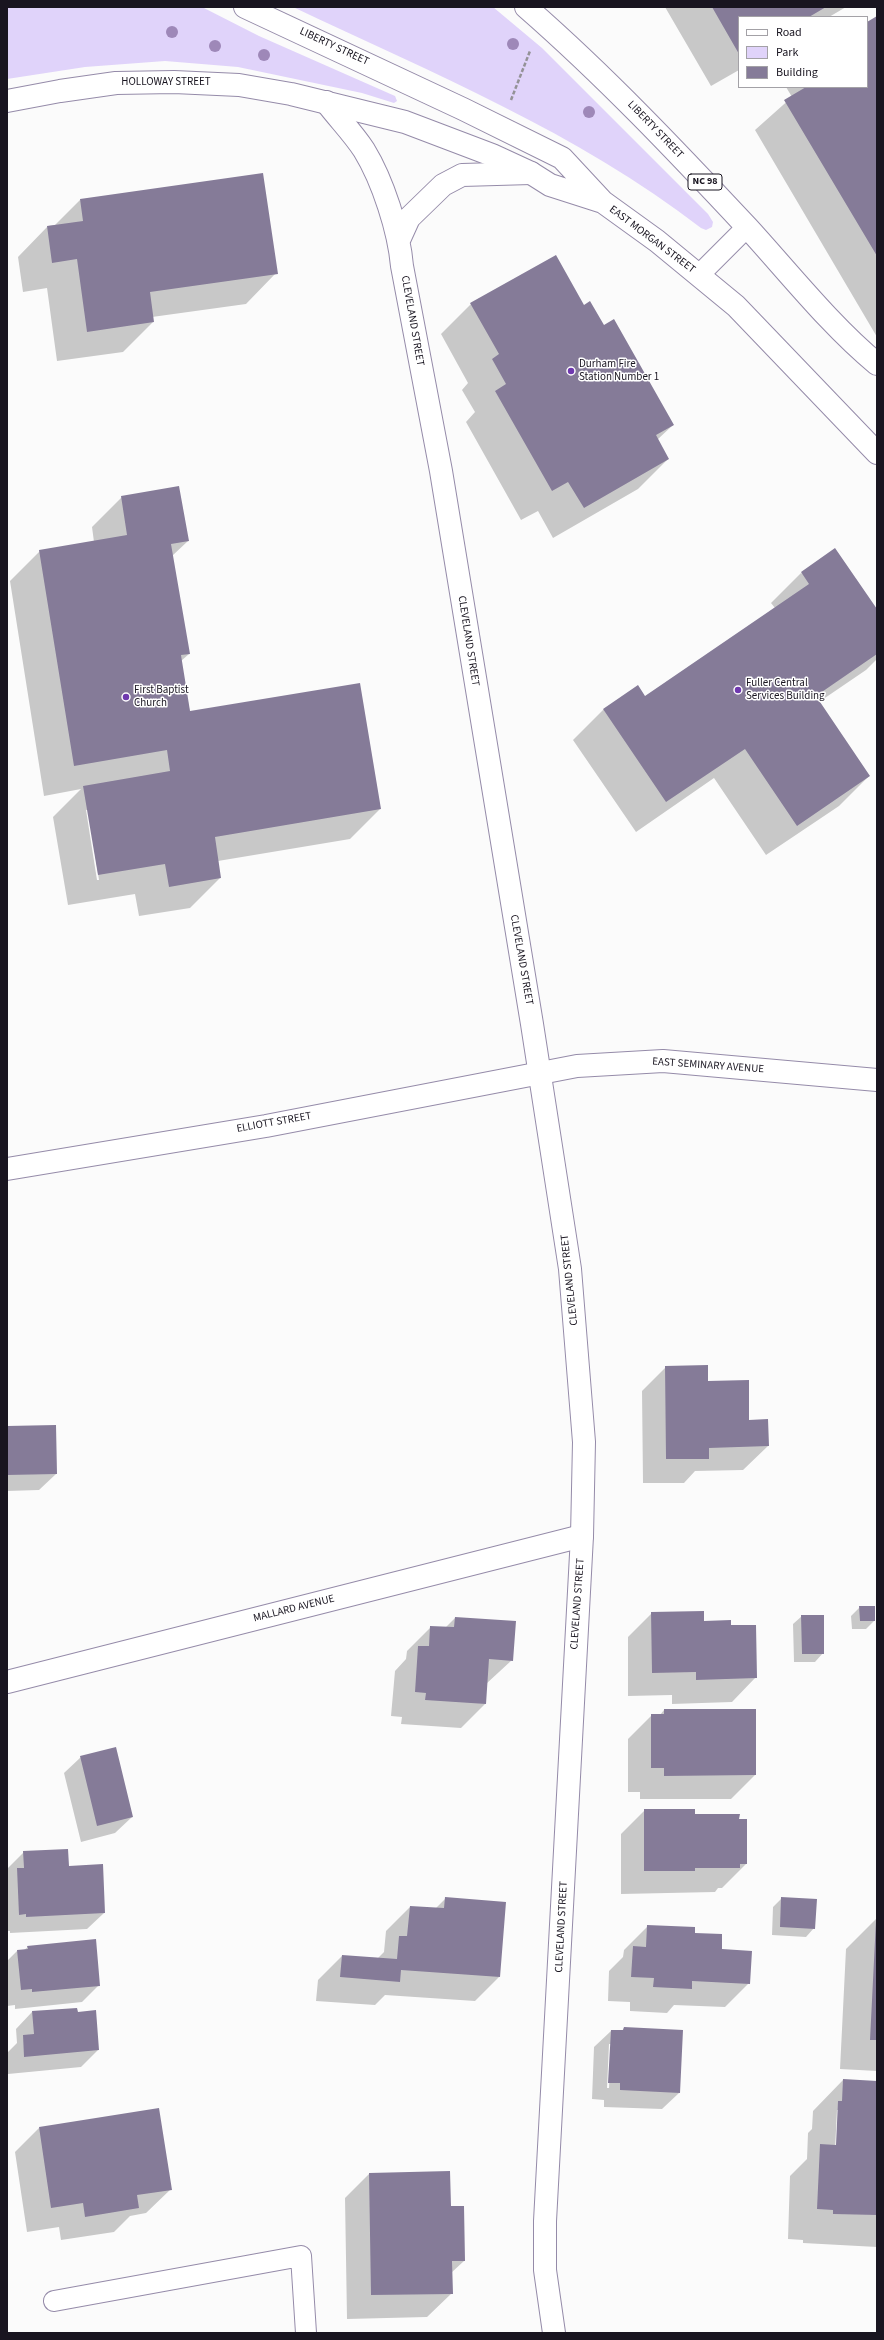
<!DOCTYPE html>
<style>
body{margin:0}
#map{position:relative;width:884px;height:2340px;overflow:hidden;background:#fbfbfb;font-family:"Source Sans 3",sans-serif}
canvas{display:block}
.frame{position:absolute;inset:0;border:8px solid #191520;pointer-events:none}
.legend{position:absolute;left:738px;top:16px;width:130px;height:72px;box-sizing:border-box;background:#fff;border:1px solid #a3a1a6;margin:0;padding:5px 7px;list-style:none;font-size:12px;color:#191520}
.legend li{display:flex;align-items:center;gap:8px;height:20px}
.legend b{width:20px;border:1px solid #a3a1a6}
</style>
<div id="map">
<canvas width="884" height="2340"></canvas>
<div class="frame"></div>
<ul class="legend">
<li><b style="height:5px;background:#fff"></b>Road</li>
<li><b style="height:11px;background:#e0d3fa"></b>Park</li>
<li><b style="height:11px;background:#857b98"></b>Building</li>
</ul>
</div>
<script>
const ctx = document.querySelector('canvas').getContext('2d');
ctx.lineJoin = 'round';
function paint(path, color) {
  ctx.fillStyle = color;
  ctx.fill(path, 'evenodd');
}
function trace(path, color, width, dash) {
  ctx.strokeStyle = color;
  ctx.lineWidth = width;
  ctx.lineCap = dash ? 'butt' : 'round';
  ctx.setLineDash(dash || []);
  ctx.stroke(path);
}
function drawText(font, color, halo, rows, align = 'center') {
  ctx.font = font + ' "Source Sans 3",sans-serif';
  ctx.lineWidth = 3;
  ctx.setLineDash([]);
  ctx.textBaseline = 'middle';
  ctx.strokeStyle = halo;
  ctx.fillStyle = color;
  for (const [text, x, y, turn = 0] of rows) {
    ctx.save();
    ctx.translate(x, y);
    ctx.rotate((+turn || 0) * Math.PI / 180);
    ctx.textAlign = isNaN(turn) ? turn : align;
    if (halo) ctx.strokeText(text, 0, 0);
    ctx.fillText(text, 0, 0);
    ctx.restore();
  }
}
paint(new Path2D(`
 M7 7H202L259 36 395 96 397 101 394 103 362 93 238 67 165 61 85 67 7 79Z
 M293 7H493L542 48 708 214 713 222 712 227 706 230 701 228C577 132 434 74 293 7Z`), '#e0d3fa');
paint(new Path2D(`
 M665 7H846L829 17H739V70L711 86Z
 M877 17V337L755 130 792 97 786 87H867V23Z
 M80 200 276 273 246 304 152 317 153 322 123 352 57 361 47 288 23 292 18 257 48 226 55 225Z
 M471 304 584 306 673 425 657 440 668 459 638 489 553 538 538 511 521 520 466 422 475 412 462 390 468 383 441 334Z
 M122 497 188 541 172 556 189 654 181 661 190 713 380 809 350 839 218 861 220 878 190 908 139 916 135 894 68 905 53 817 81 789 44 796 10 581 40 551 94 542 92 527ZM86 810H88L99 880H97Z
 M801 573 877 611V659L866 670 819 702 869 776 839 806 766 855 714 778 636 832 573 740 603 710 645 697 775 608 771 603Z
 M666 1367 707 1382 768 1446 743 1470 695 1471 684 1483H643L642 1391Z
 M7 1427 56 1474 39 1490 7 1491Z
 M860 1607 874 1621 866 1629H852L851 1616Z
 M652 1613 730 1626 756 1677 732 1702 672 1704V1695L628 1696V1637Z
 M802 1616 823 1653 815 1662H794L793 1624Z
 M455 1618 512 1660 486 1684 485 1704 461 1728 401 1724 402 1717 391 1716 395 1671 406 1659 407 1651 431 1627 445 1628Z
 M664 1710 755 1775 731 1799H640V1792H628V1739L652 1715H660Z
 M81 1757 132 1817 115 1833 81 1842 64 1773Z
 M645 1810 738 1820 746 1864 722 1888H718L715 1892 621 1894V1834Z
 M24 1852 68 1867 104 1913 87 1929 10 1933V1931H7V1869Z
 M446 1898 499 1977 475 2001 385 1995 375 2005 316 2001 318 1980 342 1956 378 1958 384 1952 386 1931 410 1907 435 1909Z
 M782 1898 814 1928 806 1937 772 1935 773 1907Z
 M876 1919 877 2071 840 2069 846 1949Z
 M648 1926 694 1934 720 1950 749 1983 725 2007 674 2005 667 2013 630 2011V2002L608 2001 609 1971 623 1957 624 1950Z
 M28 1947 99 1985 82 2002 15 2009V2005L7 2006V1961L17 1951 24 1950Z
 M32 2012 77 2013 98 2050 81 2067 8 2074 7 2053 17 2043 16 2029Z
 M624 2028 679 2093 662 2109 604 2107V2100L592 2099 594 2047 611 2031H622ZM609 2044H611L609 2088H607Z
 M843 2080 877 2082V2247L803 2243V2240L788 2239 790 2176 807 2159 808 2133 812 2129 813 2111ZM837 2110H839L837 2150H835Z
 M39 2128 171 2189 146 2213 130 2216 114 2232 61 2240 59 2227 27 2232 15 2152Z
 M369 2174 450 2207 464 2261 451 2273 452 2293 427 2317 347 2319 345 2198Z`), '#0003');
paint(new Path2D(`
 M712 7H826L809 17H739V54Z
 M877 16V256L784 100 806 87H867V22Z
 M263 173 278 274 150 292 154 322 87 332 77 259 52 263 47 226 83 221 80 199Z
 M556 255 584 305 590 301 604 325 614 319 674 425 656 435 669 459 584 508 568 482 552 491 495 391 506 384 492 359 499 354 470 303Z
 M179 486 189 541 171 544 190 654 181 655 190 711 360 683 381 809 215 837 221 878 169 887 165 864 98 875 83 786 170 771 167 750 74 766 39 550 127 535 121 496Z
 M835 548 877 609V654L816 696 870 776 797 826 745 749 666 802 603 709 638 685 645 696 809 584 801 572Z
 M708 1365V1381L749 1380V1420L768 1419 769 1446 709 1448V1459H666L665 1366Z
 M56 1425 57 1474 7 1475V1426Z
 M859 1606H875V1621H860Z
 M704 1611V1621L731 1620V1625H756L757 1678 696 1680V1672L652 1673 651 1612Z
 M801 1615H824V1654H802Z
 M455 1617 516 1621 513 1661 489 1659 486 1704 425 1700 426 1693 415 1692 418 1646H429L430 1626 454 1627Z
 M664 1709H756V1775L664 1776V1768H651V1714H664Z
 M116 1747 133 1817 97 1826 80 1756Z
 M644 1809H695V1814H740L739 1819H747V1864H740V1868H695V1871H644Z
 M68 1849 69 1866 103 1864 105 1913 26 1917V1914L19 1915 17 1868H24L23 1851Z
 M445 1897 506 1902 500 1977 401 1970 400 1982 340 1977 342 1955 397 1959 399 1936H407L410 1906 444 1908Z
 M781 1897 817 1899 815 1929 780 1927Z
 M876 1920H877V2040H870Z
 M647 1925 695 1927V1933L722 1934V1949L752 1951 750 1984 692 1981V1989L653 1987 654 1978 631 1977 633 1946 646 1947Z
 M96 1939 100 1986 32 1992V1989L21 1990 17 1950 28 1949 27 1946Z
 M77 2008 78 2012 96 2010 99 2050 24 2057 23 2035 34 2034 32 2011Z
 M624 2027 683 2030 680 2093 620 2090V2083H608L611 2030H623Z
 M843 2079 877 2081V2215L833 2214V2210L817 2209 820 2144 836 2145 838 2101H842Z
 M159 2108 172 2190 137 2195 139 2208 85 2217 83 2203 51 2208 39 2127Z
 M450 2171 451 2206H464L465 2261H452L453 2294 371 2295 369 2173Z`), '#857b98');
const lane = new Path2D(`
 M699 275 747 227
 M54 2301 301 2256 306 2333`);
const street = new Path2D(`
 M7 1169 266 1126 577 1066 663 1061 877 1080
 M7 1682 582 1536`);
const secondary = new Path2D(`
 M326 102C338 118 353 133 364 150 383 181 399 231 402 266L441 471 532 1024 570 1269 584 1442 582 1536 545 2221V2270L554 2333
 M399 240 409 218 443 185 462 175 531 173`);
const primary = new Path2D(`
 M245 7 463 109 562 158 602 201
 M526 7C605 76 677 152 748 228 789 273 831 326 877 364
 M7 101 60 91 116 83 174 82 239 85 291 94 405 122 492 155 531 173 550 185 603 202 657 241 736 306 877 453`);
trace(lane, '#958ba9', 22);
trace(street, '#958ba9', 24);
trace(secondary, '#958ba9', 24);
trace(primary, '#958ba9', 24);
trace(new Path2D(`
 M511 100 530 51`), '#949297', 2.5, [4, 2]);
trace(lane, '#fff', 20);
trace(street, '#fff', 22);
trace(secondary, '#fff', 22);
trace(primary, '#fff', 22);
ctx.fillStyle = '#9e88b8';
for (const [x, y] of [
 [172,32],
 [513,44],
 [215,46],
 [264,55],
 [589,112]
]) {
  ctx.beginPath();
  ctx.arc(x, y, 6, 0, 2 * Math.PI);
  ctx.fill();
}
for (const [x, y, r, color] of [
 [571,371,4,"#6f39af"],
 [738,690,4,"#6f39af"],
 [126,697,4,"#6f39af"]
]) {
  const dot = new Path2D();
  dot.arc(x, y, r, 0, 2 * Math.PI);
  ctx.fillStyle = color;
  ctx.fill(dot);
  trace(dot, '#fff', 1.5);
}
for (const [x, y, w] of [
 [705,182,34]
]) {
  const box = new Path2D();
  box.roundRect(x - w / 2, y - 8, w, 16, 3);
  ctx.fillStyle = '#fff';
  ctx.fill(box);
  trace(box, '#191520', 1);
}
drawText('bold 10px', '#191520', null, [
 ["NC 98",705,182]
]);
drawText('11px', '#191520', '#fff', [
 ["LIBERTY STREET",334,47,25],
 ["HOLLOWAY STREET",166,83],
 ["LIBERTY STREET",655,130,46],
 ["EAST MORGAN STREET",652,240,37],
 ["CLEVELAND STREET",412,321,80],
 ["CLEVELAND STREET",468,641,81],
 ["CLEVELAND STREET",521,960,80],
 ["EAST SEMINARY AVENUE",708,1066,4],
 ["ELLIOTT STREET",274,1123,-10],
 ["CLEVELAND STREET",570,1280,-96],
 ["CLEVELAND STREET",578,1604,-86],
 ["MALLARD AVENUE",294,1609,-14],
 ["CLEVELAND STREET",562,1927,-87]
]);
drawText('11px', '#191520', '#fff', [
 ["Durham Fire",579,365],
 ["Station Number 1",579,378],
 ["Fuller Central",746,684],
 ["Services Building",746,697],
 ["First Baptist",134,691],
 ["Church",134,704]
], 'left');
</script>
